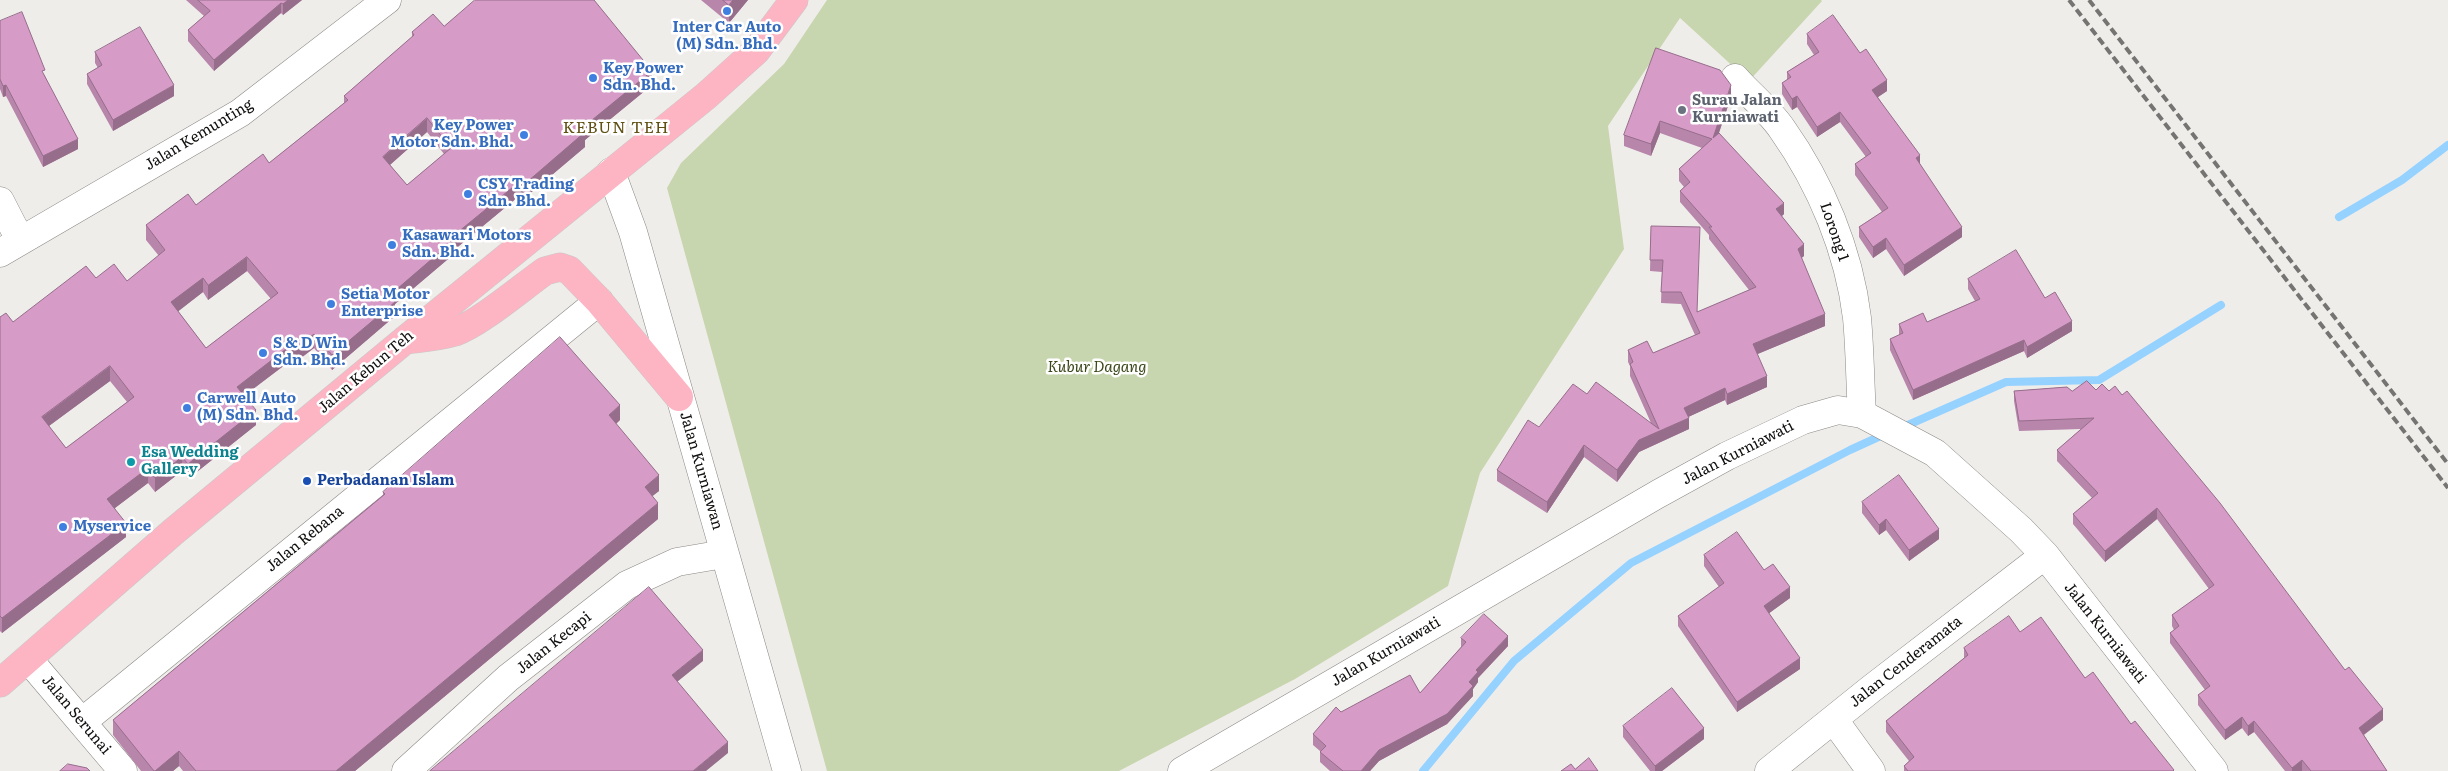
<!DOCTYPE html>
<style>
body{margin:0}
canvas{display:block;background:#efedea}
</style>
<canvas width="2448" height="771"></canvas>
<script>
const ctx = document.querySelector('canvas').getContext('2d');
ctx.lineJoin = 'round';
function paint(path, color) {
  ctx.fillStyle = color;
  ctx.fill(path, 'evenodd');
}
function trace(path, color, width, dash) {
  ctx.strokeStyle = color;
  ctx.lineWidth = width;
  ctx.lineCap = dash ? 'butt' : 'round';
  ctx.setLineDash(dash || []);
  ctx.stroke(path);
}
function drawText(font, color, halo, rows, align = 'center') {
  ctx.font = font + ' Literata,serif';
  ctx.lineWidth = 5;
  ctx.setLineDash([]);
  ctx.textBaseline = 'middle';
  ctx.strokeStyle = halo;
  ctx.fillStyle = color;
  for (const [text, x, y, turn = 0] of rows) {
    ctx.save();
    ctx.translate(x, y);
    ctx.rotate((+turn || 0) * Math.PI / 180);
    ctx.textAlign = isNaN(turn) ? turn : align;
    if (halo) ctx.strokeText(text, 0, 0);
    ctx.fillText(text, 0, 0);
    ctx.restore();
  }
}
paint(new Path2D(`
 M827 0H1821L1822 1 1749 81 1680 18 1608 126 1624 249 1480 473 1448 586 1295 679 1119 771H827L667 188 681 163 784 64Z`), '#c8d6af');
trace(new Path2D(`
 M2339 217 2402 180 2448 145
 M1901 428 2006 382 2099 380 2221 305
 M1423 771 1514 661 1631 563 1850 450 1885 434`), '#96d2ff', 8);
const minor = new Path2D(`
 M1735 78C1750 95 1769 110 1782 129 1821 184 1849 251 1857 318 1860 350 1860 382 1862 414
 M611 172 633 232 787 771
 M0 201 20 240
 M0 253 240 113 387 0
 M28 659 123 771
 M1834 720 1871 771
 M82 722 599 301
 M406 771 508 678 627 585 677 562 724 554
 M1182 771 1658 494 1727 456 1803 420 1838 410 1862 414 1935 453 2021 530 2045 555 2214 771
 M1769 771 1871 689 2045 555`);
const major = new Path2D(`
 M405 340C421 338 439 337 455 332 480 323 521 288 545 271L560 267 569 270 599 301 679 397
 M0 683 173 532 405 340 706 96 756 51 794 0`);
trace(minor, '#8b8986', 29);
trace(major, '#cacaca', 29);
trace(minor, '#fff', 28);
trace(major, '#fdb4c3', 28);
trace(new Path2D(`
 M2069 0 2448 488
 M2089 0 2448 464`), '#757472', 4, [8, 4]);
paint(new Path2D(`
 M186 0H302L283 15 281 13 214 71 188 41V30L204 16Z
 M701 0H748L729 23Z
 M0 21 45 76 78 149 43 167 6 96 3 97 0 89Z
 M444 26 652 85 585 140V147L527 196 524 192 454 250V254L395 304V316L332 370 314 348 289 367 286 364 244 396 256 425 188 479 182 471 155 492 148 483 115 508 126 537 2 633 0 631V317L13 322 96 278 127 281 159 256 146 240V225L196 205 269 163 344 103V96L412 37V32ZM427 132 444 154 407 185 390 165ZM247 271 271 299 206 348 178 311 203 292 208 300ZM110 381 127 402 66 448 49 426Z
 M1807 34 1860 53 1887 91 1878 97 1920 164 1962 237 1904 276 1886 249 1873 258 1859 237V227L1882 212 1855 175V164L1866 157 1840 122 1817 137 1797 107 1792 110 1782 94V83L1787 80V72L1814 55 1807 44Z
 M1656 48 1731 97 1719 133 1784 214 1782 216 1804 256 1801 258 1825 326 1757 354 1767 387 1727 405 1725 400 1688 417 1689 429 1639 452 1617 482 1584 457 1547 513 1497 481V470L1539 427 1587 394 1651 423 1630 376V366L1628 362V350L1653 353 1695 335 1681 304 1661 303 1662 272 1650 271 1651 226 1698 312 1749 290 1709 239V235L1680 202V191L1684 187 1679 181V169L1702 148 1660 133 1651 156 1624 146V135Z
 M95 52 174 96 113 131 87 84V74L98 68 95 63Z
 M1968 279 2045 298 2072 331 2027 358 2024 351 1913 400 1890 350V339L1899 335V324L1927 322 1975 301 1968 289Z
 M2067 387 2383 720 2364 735 2387 771H2285L2254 732 2248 736 2242 728 2225 740 2198 705V695L2205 690 2170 643V633L2174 630 2172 626V615L2209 589 2157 519 2105 562 2073 524V514L2092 498 2057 461V450L2081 429 2019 431 2014 401V391Z
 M620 420 616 424 659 491 652 496 658 519 355 771H183L179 766 173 771H141L113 735V720L383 495V492Z
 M1862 502 1939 539 1909 561 1886 530 1879 535 1862 513Z
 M1704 555 1764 570 1790 598 1769 613 1800 669 1737 712 1678 626V616L1719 587 1704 566Z
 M2020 632 2085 678 2131 724 2174 771H1904V766L1909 761 1886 732V721L1964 658V648Z
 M1461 638 1508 646 1478 678V682L1473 689V696L1447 724 1379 761 1370 771H1330L1320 762V751L1313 745V734L1341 712 1420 693 1461 647Z
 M1623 726 1704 739 1662 771H1650L1623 737Z`), '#b886ab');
paint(new Path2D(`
 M288 0H302L283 15V4Z
 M733 0H748L729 23V5Z
 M281 3V13L214 71V60Z
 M652 71V85L585 140V147L527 196V182L581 129Z
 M1887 80V91L1872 101V90Z
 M6 85V96L3 97V86Z
 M174 85V96L113 131V120Z
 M1731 85V97L1713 150V138Z
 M1797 96V107L1792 110V99Z
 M1840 112V122L1817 137V127Z
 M427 118V132L383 171V157Z
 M1660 121V133L1651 156V144Z
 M78 139V149L43 167V156Z
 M1920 155V166L1916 158Z
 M524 178V192L454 250V254L395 304V316L332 370V355L390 295 452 237Z
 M1784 203V214L1776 221V209Z
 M1962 227V237L1904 276V265Z
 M1886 238V249L1873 258V247Z
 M1804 244V256L1798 261V249Z
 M247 257V271L208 300V285Z
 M203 278V292L171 317V302Z
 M1825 314V326L1753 356V344Z
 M2072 321V331L2027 358V347Z
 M314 334V348L289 367V353Z
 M2024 340V351L1913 400V390Z
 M286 349V364L237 401V387Z
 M110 366V381L42 431V417Z
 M1767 376V387L1727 405V394Z
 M1725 388V400L1684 419V408Z
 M620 405V420L609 430V415Z
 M256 410V425L188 479V464Z
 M1689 418V429L1639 452 1617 482V470L1639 440Z
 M1584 445V457L1547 513V502Z
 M182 457V471L155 492V478Z
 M148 468V483L107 514V499Z
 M659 475V491L645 502V487Z
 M658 503V519L355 771H336Z
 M2157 508V519L2105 562V551Z
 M1886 519V530L1879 535V525Z
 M126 523V537L2 633V618Z
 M1939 529V539L1909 561V550Z
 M1790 587V598L1764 617V606Z
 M1508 636V646L1478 678V682L1473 689V696L1447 724 1379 761 1370 771H1361L1379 750 1469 682 1476 670Z
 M703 650V661L672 686V675Z
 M1800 658V669L1737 712V702Z
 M2383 709V720L2359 738V728Z
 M2242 717V728L2225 740V730Z
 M2254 721V732L2248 736V726Z
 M1704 728V739L1662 771H1655V766Z
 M728 742V753L706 771H693Z
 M179 751V766L173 771H155Z
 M2302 760V771H2292V768Z`), '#966d8b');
const building = new Path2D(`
 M198 0H288L283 4 281 3 214 60 188 30 210 11Z
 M475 0H594L652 71 581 129 585 132 527 182 524 178 452 237 454 240 390 295 395 302 332 355 314 334 289 353 286 349 237 387 256 410 188 464 182 457 155 478 148 468 107 499 126 523 2 618 0 616V317L6 313 13 322 86 266 96 278 114 264 127 281 165 250 146 225 188 194 196 205 263 154 269 163 348 100 344 96 414 35 412 32 433 14 444 26ZM427 118 451 148 407 185 383 157ZM247 257 278 293 206 348 171 302 203 278 208 285ZM110 366 134 397 66 448 42 417Z
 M723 0H733L729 5Z
 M22 12 45 70 42 71 78 139 43 156 6 85 3 86 0 79V21Z
 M1833 15 1860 53 1866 49 1887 80 1872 90 1920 155 1916 158 1962 227 1904 265 1886 238 1873 247 1859 227 1888 208 1855 164 1871 153 1840 112 1817 127 1797 96 1792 99 1782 83 1791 77 1787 72 1819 52 1807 34Z
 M140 27 174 85 113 120 87 74 102 65 95 52Z
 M1656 48 1720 70 1731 85 1713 138 1719 133 1784 203 1776 209 1804 244 1798 249 1825 314 1753 344 1767 376 1727 394 1725 388 1684 408 1689 418 1639 440 1617 470 1584 445 1547 502 1497 470 1528 420 1539 427 1573 384 1587 394 1596 382 1659 429 1630 364 1633 362 1628 350 1647 341 1653 353 1700 333 1681 292H1661L1663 260H1650L1651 226 1700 227 1697 312 1756 287 1709 227H1712L1680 191 1690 182 1679 169 1712 139 1660 121 1651 144 1624 135Z
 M2016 250 2045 298 2055 292 2072 321 2027 347 2024 340 1913 390 1890 339 1903 333 1899 324 1923 313 1927 322 1980 299 1968 279Z
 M560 337 620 405 609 415 659 475 645 487 658 503 336 771H196L179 751 155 771H154L113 720 385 494 383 492Z
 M2087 381 2096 390 2102 384 2109 391 2115 386 2122 395 2127 391 2220 503 2345 670 2349 667 2383 709 2359 728 2387 771H2311L2302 760 2292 768 2254 721 2248 726 2242 717 2225 730 2198 695 2210 686 2170 633 2179 626 2172 615 2214 585 2157 508 2105 551 2073 514 2098 493 2057 450 2094 418 2019 421 2014 391 2067 387 2072 391Z
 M1899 475 1939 529 1909 550 1886 519 1879 525 1862 502Z
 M1737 532 1764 570 1773 564 1790 587 1764 606 1800 658 1737 702 1678 616 1724 583 1704 555Z
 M649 587 703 650 672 675 728 742 693 771H430Z
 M1484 614 1508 636 1476 670 1478 672 1469 682 1473 686 1447 714 1379 750 1361 771H1343L1320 752 1326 746 1313 734 1336 707 1341 712 1410 675 1420 693 1466 642 1461 638Z
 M2009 616 2020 632 2041 617 2085 678 2093 672 2131 724 2135 721 2174 770 2173 771H1908L1904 766 1914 757 1886 721 1968 655 1964 648Z
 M1672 688 1704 728 1655 766 1623 726Z
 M1589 758 1598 771H1561L1571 764 1575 769Z
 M68 764 87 768 90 771H60Z`);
paint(building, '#d69cc7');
trace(building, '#966d8b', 1);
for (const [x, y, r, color] of [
 [727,11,5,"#3f7fe0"],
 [593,78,5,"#3f7fe0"],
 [1682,110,5,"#6b7280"],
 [524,135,5,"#3f7fe0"],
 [468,194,5,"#3f7fe0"],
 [392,245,5,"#3f7fe0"],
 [331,304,5,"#3f7fe0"],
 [263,353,5,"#3f7fe0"],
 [187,408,5,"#3f7fe0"],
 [131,462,5,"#0f9aa8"],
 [307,481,5,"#1a4fb4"],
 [63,527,5,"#3f7fe0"]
]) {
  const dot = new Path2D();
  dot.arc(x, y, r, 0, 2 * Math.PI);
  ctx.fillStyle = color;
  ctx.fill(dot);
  trace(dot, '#fff', 2);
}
drawText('bold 15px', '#366cbe', '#fff', [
 ["Inter Car Auto",727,28,"center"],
 ["(M) Sdn. Bhd.",727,45,"center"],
 ["Key Power",603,69],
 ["Sdn. Bhd.",603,86],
 ["Key Power",514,126,"right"],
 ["Motor Sdn. Bhd.",514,143,"right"],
 ["CSY Trading",478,185],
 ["Sdn. Bhd.",478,202],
 ["Kasawari Motors",402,236],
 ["Sdn. Bhd.",402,253],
 ["Setia Motor",341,295],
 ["Enterprise",341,312],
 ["S & D Win",273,344],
 ["Sdn. Bhd.",273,361],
 ["Carwell Auto",197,399],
 ["(M) Sdn. Bhd.",197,416],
 ["Myservice",73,527]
], 'left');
drawText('bold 15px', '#5b616d', '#fff', [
 ["Surau Jalan",1692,101],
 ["Kurniawati",1692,118]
], 'left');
drawText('15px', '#100f0e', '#fff', [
 ["Jalan Kemunting",199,135,-31],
 ["Lorong 1",1834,232,71],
 ["Jalan Kebun Teh",366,372,-40],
 ["Jalan Kurniawati",1738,453,-27],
 ["Jalan Kurniawan",701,471,74],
 ["Jalan Rebana",305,539,-39],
 ["Jalan Kurniawati",2105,633,52],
 ["Jalan Kecapi",554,643,-38],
 ["Jalan Kurniawati",1386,652,-30],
 ["Jalan Cenderamata",1906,662,-38],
 ["Jalan Serunai",76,715,50]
]);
drawText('italic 15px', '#3a4719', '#fff', [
 ["Kubur Dagang",1097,368]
]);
drawText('bold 15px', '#0d838f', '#fff', [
 ["Esa Wedding",141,453],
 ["Gallery",141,470]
], 'left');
drawText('bold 15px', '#164399', '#fff', [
 ["Perbadanan Islam",317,481]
], 'left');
ctx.letterSpacing = '1px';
drawText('16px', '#605013', '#fff', [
 ["KEBUN TEH",616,128]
]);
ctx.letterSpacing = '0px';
</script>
